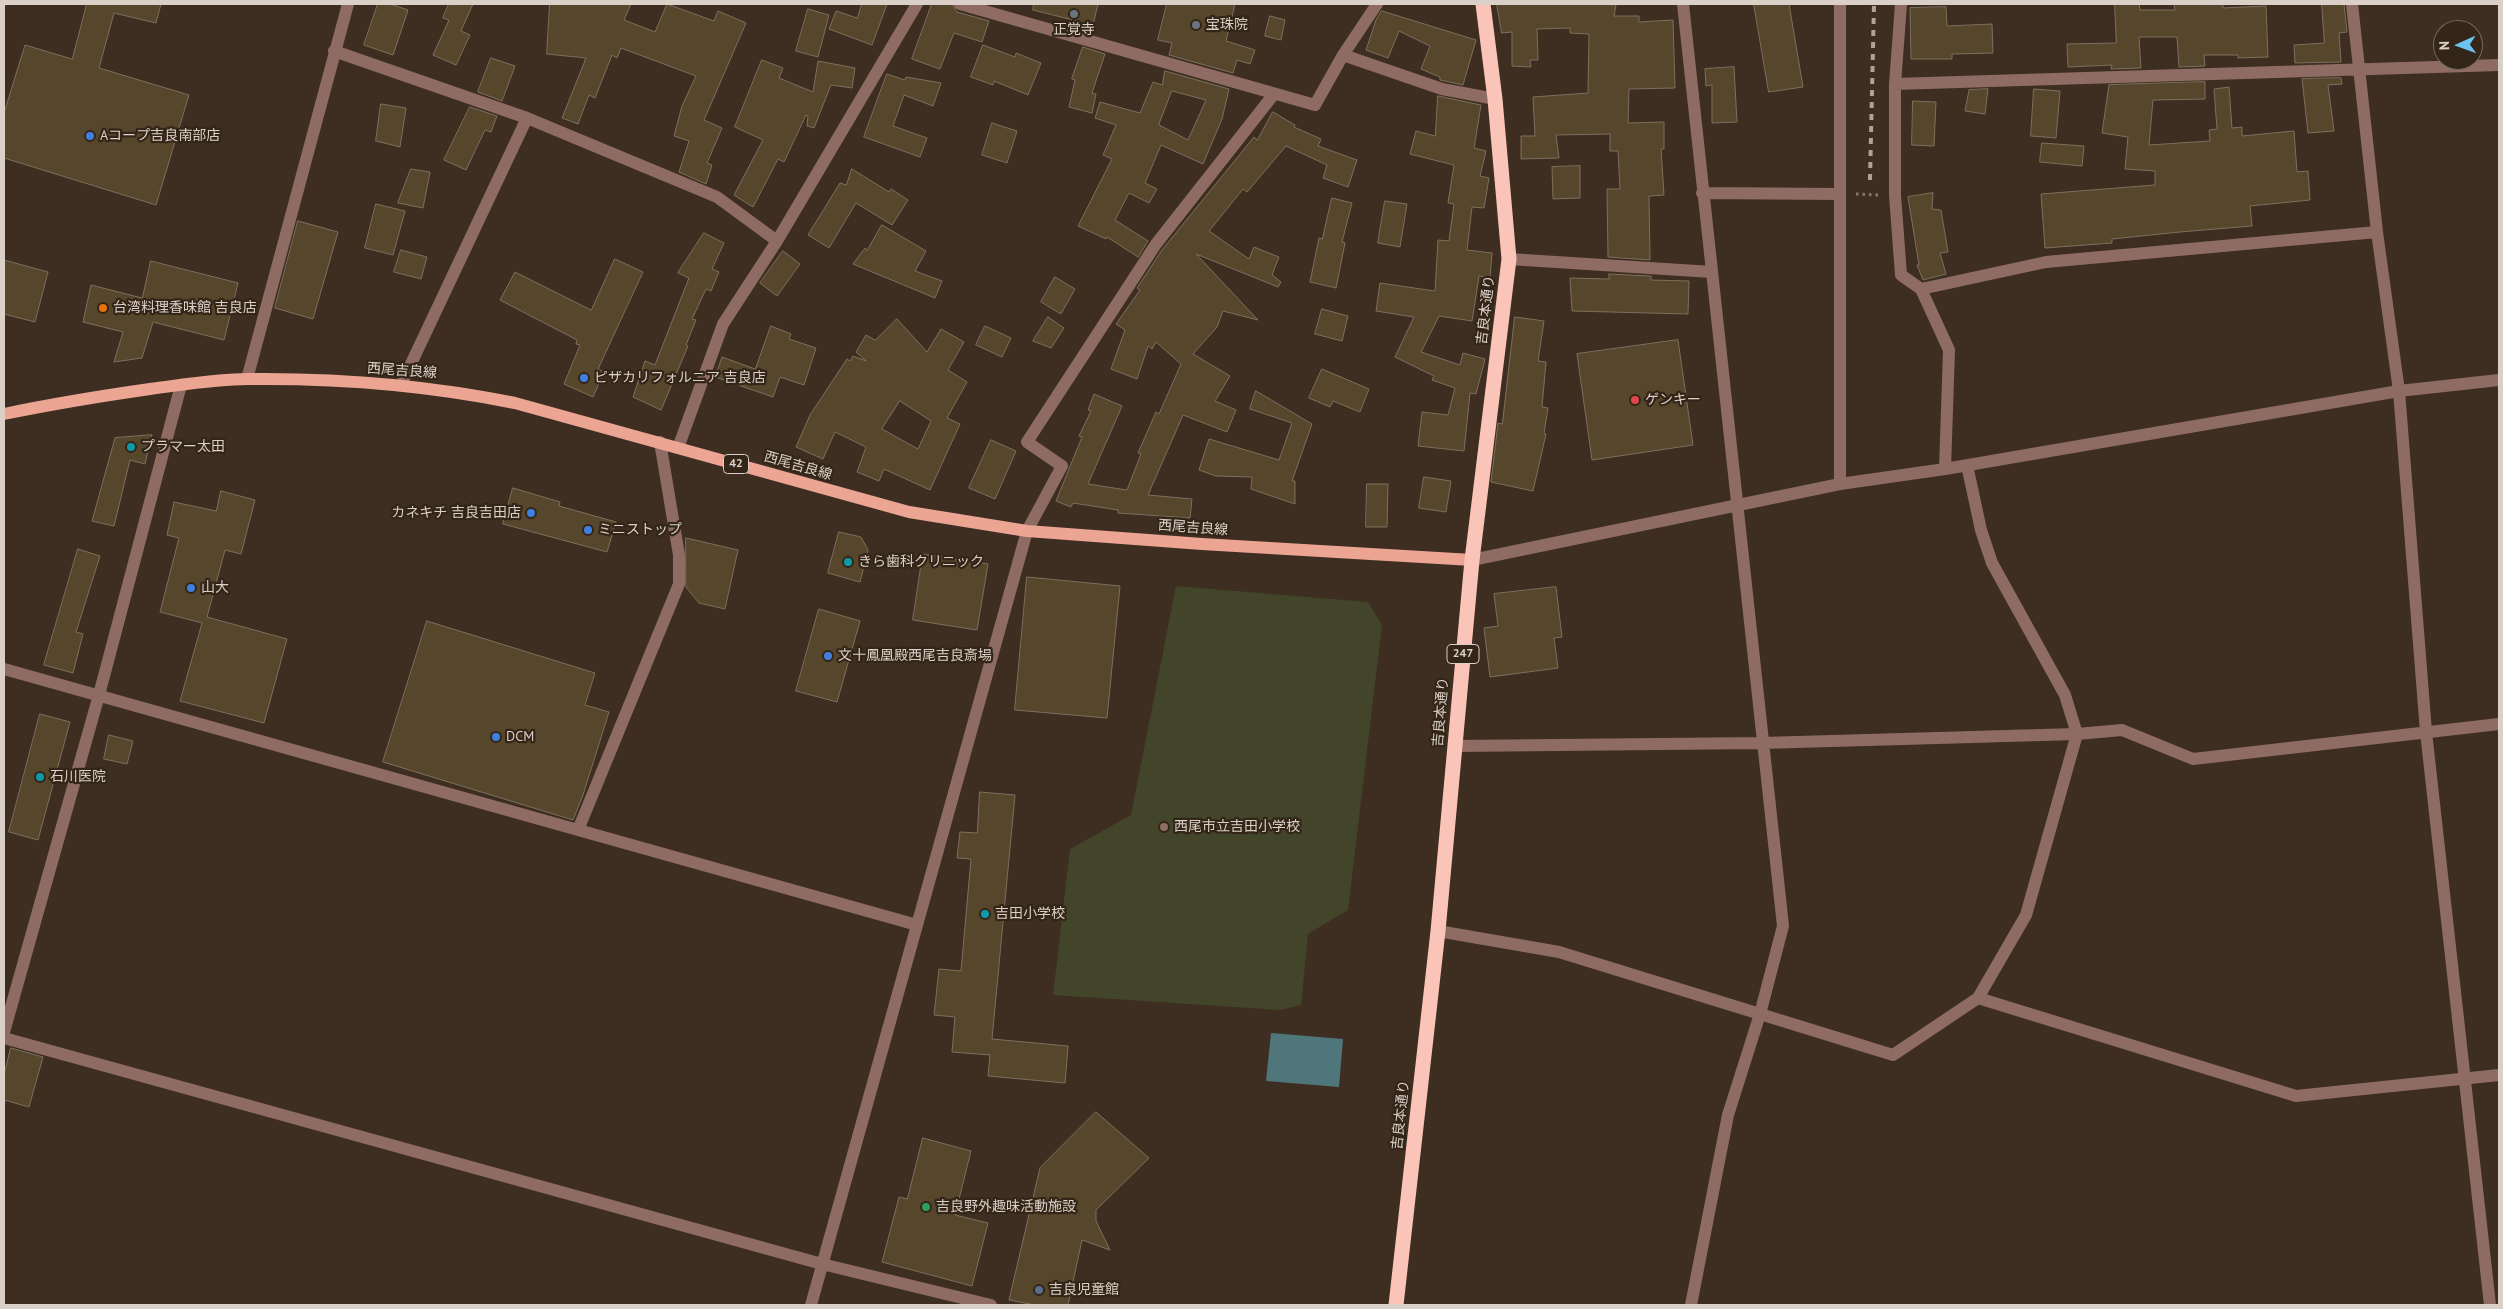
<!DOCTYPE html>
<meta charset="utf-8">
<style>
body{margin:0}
#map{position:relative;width:2503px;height:1309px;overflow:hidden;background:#3d2e21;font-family:"PT Sans",sans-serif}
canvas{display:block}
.frame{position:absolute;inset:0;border:5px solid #dad0c8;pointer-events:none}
.north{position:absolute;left:2433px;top:20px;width:50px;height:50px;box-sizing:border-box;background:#332517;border:1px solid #76695e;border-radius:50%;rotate:268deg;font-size:14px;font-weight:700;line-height:20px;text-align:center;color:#dad0c8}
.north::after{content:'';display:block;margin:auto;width:18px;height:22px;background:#6ac3f1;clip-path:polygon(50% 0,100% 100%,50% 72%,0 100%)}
</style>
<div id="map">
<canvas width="2503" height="1309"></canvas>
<div class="frame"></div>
<div class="north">N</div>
</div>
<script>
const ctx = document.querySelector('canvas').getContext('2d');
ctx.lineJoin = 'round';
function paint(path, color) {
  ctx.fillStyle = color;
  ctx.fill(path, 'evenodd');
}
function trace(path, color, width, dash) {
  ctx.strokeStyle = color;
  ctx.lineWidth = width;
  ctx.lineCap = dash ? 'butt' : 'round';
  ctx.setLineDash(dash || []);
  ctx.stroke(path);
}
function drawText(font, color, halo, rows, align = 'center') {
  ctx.font = font + ' "PT Sans","Noto Sans JP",sans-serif';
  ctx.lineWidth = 4.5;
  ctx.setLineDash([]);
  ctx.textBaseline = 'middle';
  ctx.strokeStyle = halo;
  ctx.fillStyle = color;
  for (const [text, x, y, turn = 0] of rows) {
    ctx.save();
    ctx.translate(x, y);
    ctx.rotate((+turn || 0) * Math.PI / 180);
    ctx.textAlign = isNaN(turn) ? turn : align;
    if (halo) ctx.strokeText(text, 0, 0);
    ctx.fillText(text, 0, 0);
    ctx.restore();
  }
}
paint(new Path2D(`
 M1176 586 1368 602 1382 625 1348 910 1308 934 1301 1005 1280 1010 1053 995 1070 849 1131 815Z`), '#42452a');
paint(new Path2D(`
 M1271 1033 1343 1039 1339 1087 1266 1081Z`), '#4e767b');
const building = new Path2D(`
 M87 4H161L156 23 114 13 99 68 189 95 156 205 4 158V113L25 45 72 59Z
 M378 4H390L408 10 393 55 364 45Z
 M449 4H473L461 31 470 35 456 65 433 55 449 20 443 18Z
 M550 4H631L624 20 655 32 667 4 714 21 718 11 746 23 704 120 722 128 707 163 712 165 706 184 679 172 689 141 674 136 682 106 696 76 621 48 617 58 612 55 595 98 589 95 578 124 562 118 586 58 547 54Z
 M862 4H887L872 45 829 29 836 11 857 18Z
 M932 4H952L957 12 989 21 982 42 954 33 940 69 912 59Z
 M1034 4H1098L1093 25 1033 10Z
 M1167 4H1235L1226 41 1255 50 1250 64 1237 60 1233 73 1169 55 1172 43 1158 40Z
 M1497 4H1602L1616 5 1614 16H1639V22L1673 20 1675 88 1629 89 1628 123 1664 122V149H1661L1664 195 1649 196 1650 260 1608 257 1607 189H1620L1618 151H1610V134L1556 135 1559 158 1521 159V136H1535L1533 97 1588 93 1589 34 1570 33V28L1537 29 1538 60H1530L1531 67 1512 66V32L1502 33Z
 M1754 4H1789L1803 87 1769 92Z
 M2115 4H2139L2140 10H2175L2174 4H2223V8L2266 6 2268 57 2238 58V55H2204L2205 66 2179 67 2177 37H2139L2141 68 2111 69 2112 65 2068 67 2067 44 2116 43Z
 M2322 4H2344L2347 32 2339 33 2341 62 2295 63 2294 45 2324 43Z
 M1946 7 1947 26 1992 24 1993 53 1952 54V59H1911L1910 8Z
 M808 9 829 15 818 57 796 51Z
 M1382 11 1476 40 1463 85 1440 80V77L1421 69 1430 46 1399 31 1388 58 1366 50 1376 20Z
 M1270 16 1285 20 1281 40 1265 36Z
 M983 45 1015 57 1016 53 1041 63 1028 95 994 81 993 85 971 77Z
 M1083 47 1105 54 1092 93 1096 94 1092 113 1069 107 1075 80 1072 79Z
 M491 58 515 66 502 101 478 92Z
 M762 60 783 68 779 78 813 92 818 61 855 68 852 88 831 85 814 128 807 126 808 116 806 115 784 162 778 159 753 207 734 195 763 140 735 127Z
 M1734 67 1737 122 1712 123V85L1706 86 1705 69Z
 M1165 71 1229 89 1222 119 1203 164 1161 145 1145 183 1157 189 1149 203 1129 193 1115 220 1148 241 1138 257 1107 237 1106 239 1078 226 1112 159 1103 155 1116 125 1095 118 1100 102 1140 113 1153 82 1162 85ZM1172 91 1206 100 1188 140 1159 125Z
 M887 74 905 80 906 77 941 83 933 106 904 95 893 126 927 138 920 157 864 137Z
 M2341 78 2342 84 2328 85 2334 131 2308 133 2302 79Z
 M2205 82V99L2153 100 2149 145 2210 141 2209 130 2217 129 2214 89 2229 87 2232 128 2242 127V136L2294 131 2297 172 2308 171 2310 200 2250 206 2252 226 2180 232 2112 239V243L2045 248 2041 194 2155 185V171L2125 169 2128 137 2102 133 2109 85Z
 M1988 89 1985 114 1965 111 1969 90Z
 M2034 89 2060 91 2056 138 2031 136Z
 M1438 96 1481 105 1474 148 1486 151 1480 176 1489 178 1484 208 1472 207 1467 250 1492 253 1490 278 1479 276 1472 321 1439 316 1421 352 1460 365 1463 353 1485 359 1476 394 1470 393 1464 451 1418 446 1422 412 1448 415 1455 388 1432 380 1434 376 1395 357 1414 317 1376 311 1380 283 1435 291 1438 240 1449 241 1454 204 1448 203 1454 165 1410 154 1416 131 1435 136Z
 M1913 101 1936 102 1934 146 1912 145Z
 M381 104 406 108 400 147 376 141Z
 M470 107 497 116 491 132 485 130 466 170 444 160Z
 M1273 112 1295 125 1294 127 1321 139 1318 146 1357 160 1348 187 1323 178 1327 165 1286 146 1247 192 1243 189 1209 231 1249 259 1254 247 1279 257 1272 275 1281 282 1278 287 1196 254 1258 320 1223 311 1217 327 1193 354 1230 376 1215 401 1236 410 1227 432 1183 415 1148 495 1192 499 1190 518 1118 513V510L1073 503 1071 507 1056 501 1082 437 1079 436 1091 411 1088 410 1094 394 1122 406 1088 484 1127 490 1141 454 1138 453 1156 412 1159 414 1181 364 1156 342 1152 349 1148 346 1137 379 1111 369 1125 330 1116 324 1140 290 1137 288 1162 250 1254 137 1257 140Z
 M992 123 1017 131 1007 163 982 155Z
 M2042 143 2084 146 2082 166 2040 162Z
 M1580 166V198L1553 199 1552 167Z
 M411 169 430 172 423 208 398 203Z
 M852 169 889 192 891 189 908 200 892 225 856 203 829 248 808 235 840 183 846 185Z
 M1933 193 1932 209 1941 210 1948 252 1940 253 1946 274 1923 280 1917 265H1919L1908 197Z
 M1332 198 1352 203 1342 242 1345 243 1336 288 1310 282 1319 238 1322 239Z
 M1385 201 1407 204 1400 247 1378 243Z
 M376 204 405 211 393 255 365 248Z
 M298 221 338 232 313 319 275 308Z
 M882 225 926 251 915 271 942 281 935 298 853 264 865 248 867 250Z
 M704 233 724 243 712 269 719 272 711 291 706 289 692 319 696 320 686 345 688 346 661 410 633 397 645 361 655 365 689 278 678 273Z
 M401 250 427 257 421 279 394 272Z
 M783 251 800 264 777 296 760 283Z
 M615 259 643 272 598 369 604 372 593 397 564 384 580 345 576 344 577 340 500 300 515 272 591 310Z
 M4 260 48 272 35 322 4 314Z
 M151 261 238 283 224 340 153 322 142 358 114 362 123 332 83 322 91 285 142 298Z
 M1609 274 1651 276V280L1689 281 1688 314 1572 311 1570 278 1609 279Z
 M1055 277 1075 289 1061 314 1041 302Z
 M1322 309 1348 316 1342 341 1315 334Z
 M1048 317 1064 328 1051 348 1033 341Z
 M1515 317 1544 321 1538 361 1546 362 1542 407 1548 408 1544 433 1546 434 1533 491 1491 482 1498 423 1502 424Z
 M897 319 927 352 941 329 964 342 948 370 967 382 947 418 960 424 930 490 884 469 879 481 857 472 866 447 835 432 823 459 796 447 810 415 847 359 850 361 853 356 866 361 856 352 866 335 875 340ZM900 401 931 421 918 449 882 429Z
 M771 326 791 334 789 339 816 348 804 385 780 377 773 397 715 377 722 357 755 369Z
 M985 326 1011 338 1002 357 976 345Z
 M1678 340 1693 445 1592 460 1577 354Z
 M1322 369 1369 389 1360 412 1333 401 1330 407 1309 398Z
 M1256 391 1312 424 1292 481H1295V504L1251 489 1252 477 1216 476 1199 470 1209 439 1279 460 1292 423 1250 409Z
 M152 435 145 464 130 460 114 526 92 521 115 438Z
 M991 440 1016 451 995 499 969 488Z
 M1424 477 1451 481 1446 512 1419 508Z
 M1367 484H1388L1387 527H1366Z
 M513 488 560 502 559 506 616 522 607 552 503 524Z
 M221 491 255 500 241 554 225 550 207 617 287 639 264 723 180 701 202 623 160 612 179 538 167 535 174 502 216 511Z
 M839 532 861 537 868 550 860 582 828 573Z
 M686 538 738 550 725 609 699 603 686 587Z
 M78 549 100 556 76 632 83 634 73 673 44 665Z
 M923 554 988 564 977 630 913 620Z
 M1027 577 1120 586 1107 718 1015 710Z
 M1556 587 1562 637 1554 638 1558 668 1490 677 1484 628 1498 626 1494 594Z
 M819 609 860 621 837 702 796 691Z
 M427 621 595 673 585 705 609 712 583 795 573 820 383 762Z
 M40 714 70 722 38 840 9 832Z
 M109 735 133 741 127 764 104 759Z
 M980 792 1015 795 992 1039 1068 1046 1065 1083 988 1076 990 1055 952 1052 955 1017 934 1015 939 969 961 971 971 859 957 858 960 832 977 833Z
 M11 1048 43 1057 29 1107 4 1100V1075Z
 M1096 1112 1149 1158 1096 1210V1221L1110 1250 1082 1240 1068 1305H1035L1009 1300 1040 1168Z
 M923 1138 971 1151 955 1215 988 1223 972 1286 882 1262 899 1197 907 1199Z`);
paint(building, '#56462c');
trace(building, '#7c705e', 1);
trace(new Path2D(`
 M1856 194 1879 195`), '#85786e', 3, [2.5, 4]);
trace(new Path2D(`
 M960 4 1315 105 1343 55 1377 4
 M1683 4 1783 926 1760 1014 1728 1115 1691 1305
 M1840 4V484
 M1901 4 1895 84V195L1901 275 1921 289 1949 350 1945 469
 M2352 4 2377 232 2399 391 2426 732 2490 1305
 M334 51 527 118 717 197 777 241
 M1343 55 1442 89 1495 99
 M1895 84 2499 65
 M1702 193 1840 194
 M1509 259 1712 272
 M1921 289 2046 262 2377 232
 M247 379 348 4
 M401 385 527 118
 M678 448 723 324 777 241 917 4
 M1472 560 1840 484 1945 469 2399 391 2499 380
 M4 669 917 925
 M1454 746 1762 743 2077 734 2122 730 2193 759 2499 724
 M578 830 679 584V555L660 442
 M1438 931 1559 952 1893 1055 1978 998 2026 915 2077 734 2065 695 1992 563 1981 530 1967 465
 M1978 998 2296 1096 2499 1075
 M4 1032 99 695 181 385
 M4 1038 822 1264 991 1305
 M811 1305 1027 531 1062 466 1027 442 1156 244 1274 94`), '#8f6c63', 12);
trace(new Path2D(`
 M4 414C52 404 101 396 150 389 182 385 215 379 248 379 337 378 427 385 515 403L909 512 1027 531 1202 544 1472 560`), '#eca493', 12);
trace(new Path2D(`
 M1396 1305 1438 931 1472 560 1509 259 1495 99 1483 4`), '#fac5b8', 15);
trace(new Path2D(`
 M1870 180 1874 4`), '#aea299', 4, [6, 6]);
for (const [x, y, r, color] of [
 [1074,14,5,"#6b7280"],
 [1196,25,5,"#6b7280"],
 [90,136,5,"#3f7fe0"],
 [103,308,5,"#e8710a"],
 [584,378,5,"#3f7fe0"],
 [1635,400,5,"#e0444e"],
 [131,447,5,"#0f9aa8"],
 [531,513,5,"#3f7fe0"],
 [588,530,5,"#3f7fe0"],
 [848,562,5,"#0f9aa8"],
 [191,588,5,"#3f7fe0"],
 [828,656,5,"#3f7fe0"],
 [496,737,5,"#3f7fe0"],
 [40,777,5,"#0f9aa8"],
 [1164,827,5,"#8d6e63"],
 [985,914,5,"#0f9aa8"],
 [926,1207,5,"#2e9e5b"],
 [1039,1290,5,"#5c6f8a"]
]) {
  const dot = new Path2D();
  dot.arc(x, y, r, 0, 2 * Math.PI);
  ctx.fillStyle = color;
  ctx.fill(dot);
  trace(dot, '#332517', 2);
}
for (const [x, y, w] of [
 [736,464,25],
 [1463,654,32]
]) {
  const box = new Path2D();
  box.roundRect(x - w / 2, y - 9.5, w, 19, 4);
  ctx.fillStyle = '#332517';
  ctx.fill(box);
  trace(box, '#dad0c8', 1);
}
drawText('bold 12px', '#dad0c8', null, [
 ["42",736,464],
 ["247",1463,654]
]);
drawText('14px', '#dad0c8', '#332517', [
 ["宝珠院",1206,25],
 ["正覚寺",1074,30,"center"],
 ["Aコープ吉良南部店",100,136],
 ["台湾料理香味館 吉良店",113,308],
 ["ピザカリフォルニア 吉良店",594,378],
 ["ゲンキー",1645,400],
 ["プラマー太田",141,447],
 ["カネキチ 吉良吉田店",521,513,"right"],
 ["ミニストップ",598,530],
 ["きら歯科クリニック",858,562],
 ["山大",201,588],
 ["文十鳳凰殿西尾吉良斎場",838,656],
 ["DCM",506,737],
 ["石川医院",50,777],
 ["西尾市立吉田小学校",1174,827],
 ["吉田小学校",995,914],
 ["吉良野外趣味活動施設",936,1207],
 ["吉良児童館",1049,1290]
], 'left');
drawText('14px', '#dad0c8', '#332517', [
 ["吉良本通り",1486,310,-83],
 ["西尾吉良線",402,371,4],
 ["西尾吉良線",798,466,16],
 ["西尾吉良線",1193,528,4],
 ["吉良本通り",1441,712,-85],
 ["吉良本通り",1401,1115,-84]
]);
</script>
